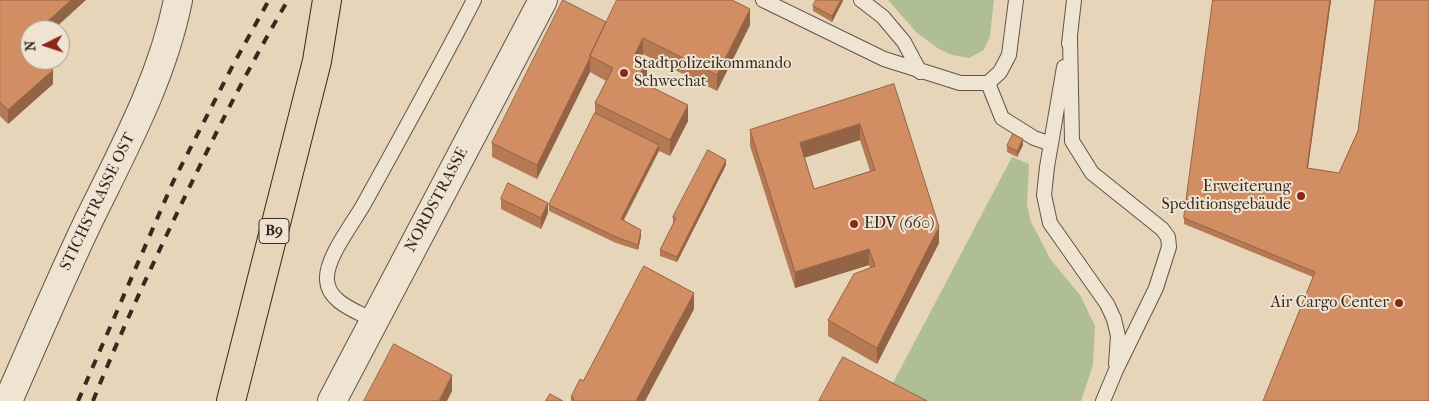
<!DOCTYPE html>
<meta charset="utf-8">
<style>
body{margin:0}
#map{position:relative;width:1429px;height:401px;overflow:hidden;background:#e6d5b8;font-family:"IM FELL French Canon",serif}
canvas{display:block}
.north{position:absolute;left:20px;top:20px;width:50px;height:50px;box-sizing:border-box;background:#efe4d1;border:1px solid #a5998b;border-radius:50%;rotate:266deg;font-size:14px;font-weight:700;line-height:20px;text-align:center;color:#352921}
.north::after{content:'';display:block;margin:auto;width:18px;height:22px;background:#8f2418;clip-path:polygon(50% 0,100% 100%,50% 72%,0 100%)}
</style>
<div id="map">
<canvas width="1429" height="401"></canvas>
<div class="north">N</div>
</div>
<script>
const ctx = document.querySelector('canvas').getContext('2d');
ctx.lineJoin = 'round';
function paint(path, color) {
  ctx.fillStyle = color;
  ctx.fill(path, 'evenodd');
}
function trace(path, color, width, dash) {
  ctx.strokeStyle = color;
  ctx.lineWidth = width;
  ctx.lineCap = dash ? 'butt' : 'round';
  ctx.setLineDash(dash || []);
  ctx.stroke(path);
}
function drawText(font, color, halo, rows, align = 'center') {
  ctx.font = font + ' "IM FELL French Canon",serif';
  ctx.lineWidth = 4;
  ctx.setLineDash([]);
  ctx.textBaseline = 'middle';
  ctx.strokeStyle = halo;
  ctx.fillStyle = color;
  for (const [text, x, y, turn = 0] of rows) {
    ctx.save();
    ctx.translate(x, y);
    ctx.rotate((+turn || 0) * Math.PI / 180);
    ctx.textAlign = isNaN(turn) ? turn : align;
    if (halo) ctx.strokeText(text, 0, 0);
    ctx.fillText(text, 0, 0);
    ctx.restore();
  }
}
paint(new Path2D(`
 M888 0H994L990 36 984 50 969 58 952 55 939 49 917 33Z
 M1012 157 1029 164 1027 205 1031 222 1051 260 1080 295 1095 326 1093 365 1081 401H926L893 383Z`), '#b0be93');
const service = new Path2D(`
 M763 0 884 59 960 83H988L1000 72 1009 55 1016 0
 M861 0 883 17 904 42 920 72
 M1070 37 1072 141 1092 173 1162 229 1168 237 1169 247 1156 288 1116 370 1103 401
 M1069 44 1074 0
 M1064 67 1047 167 1044 195 1050 223 1107 304 1114 319 1118 336 1116 364
 M988 83 1002 118 1034 138 1051 144
 M373 320C356 311 328 302 327 280 325 258 355 221 365 202 402 135 439 68 474 0`);
const minor = new Path2D(`
 M8 401C34 342 59 283 87 224 122 152 162 80 178 0
 M332 401 543 0`);
const primary = new Path2D(`
 M231 401 317 61 327 0`);
trace(service, '#615447', 16);
trace(minor, '#615447', 30);
trace(primary, '#352921', 30);
trace(service, '#efe4d1', 14);
trace(minor, '#efe4d1', 28);
trace(primary, '#e6d5b8', 28);
trace(new Path2D(`
 M78 401 173 182 233 65 269 0
 M93 401C116 343 142 287 169 230 206 152 244 75 288 0`), '#352921', 4, [9, 9]);
paint(new Path2D(`
 M0 0 30 30V60L53 84 8 124 0 116Z
 M843 0 832 22 813 11V6Z
 M1213 0H1331L1308 168 1339 173 1358 131 1429 0 1313 277 1184 224V218Z
 M606 22 750 25 717 91 643 54 642 57 647 76 644 83 688 121 670 156 659 151 624 220 641 236 638 250 616 243 549 211V205L595 113V103L606 81 590 72 537 179 492 157V143Z
 M894 84 939 243 877 364 828 336V320L870 268 869 265 795 288 750 146V130ZM860 140 870 171 814 189 804 158Z
 M1023 145 1017 157 1007 152V146Z
 M726 165 677 262 660 256V250L674 223 673 222V217Z
 M501 199 548 213 541 229 501 209Z
 M694 309 645 401H571V397L583 381Z`), '#b57954');
paint(new Path2D(`
 M71 0H86L53 30H38Z
 M841 0H843V1L832 22V16Z
 M1330 0H1331L1307 174V168Z
 M750 9V25L717 91V75Z
 M30 37V51L26 40Z
 M643 38V54L635 70V54Z
 M590 58V72L537 179V165Z
 M647 60V76L637 96V80Z
 M53 70V84L8 124V110Z
 M688 105V121L670 156V140Z
 M860 124V140L800 159V143Z
 M1023 139V145L1017 157V151Z
 M659 145V150L621 224V219Z
 M726 160V165L677 262V257Z
 M548 203V213L541 229V218Z
 M939 227V243L877 364V348Z
 M641 230V236L638 250V245Z
 M869 249V265L795 288V272Z
 M694 293V309L645 401H636Z
 M452 375V391L447 401H439Z`), '#936345');
const building = new Path2D(`
 M0 0H71L38 30H30V37L26 40 30 44V60H44L53 70 8 110 0 102Z
 M563 0 606 22 590 56V58L537 165 492 143Z
 M617 0H732L750 9 717 75 643 38 635 54 647 60 637 80 688 105 670 140 595 103 613 68 590 56Z
 M816 0H841L832 16 813 6Z
 M1213 0H1330L1307 168 1339 173 1358 131 1375 0H1429V401H1263L1315 272 1184 218Z
 M894 84 939 227 877 348 828 320 854 274 875 266 869 249 795 272 750 130ZM860 124 875 170 814 189 800 143Z
 M595 113 659 145 621 219 641 230 638 245 616 237 549 205Z
 M1013 134 1023 139 1017 151 1007 146Z
 M708 150 726 160 677 257 660 250 676 218 673 217Z
 M508 183 548 203 541 218 501 199Z
 M644 266 694 293 636 401H573L574 398 571 397 580 379 583 381Z
 M394 344 452 375 439 401H364Z
 M843 357 927 401H819Z
 M550 394 563 401H546Z`);
paint(building, '#d28d62');
trace(building, '#936345', 1);
for (const [x, y, r, color] of [
 [624,73,5,"#8f2418"],
 [1301,196,5,"#8f2418"],
 [854,224,5,"#8f2418"],
 [1399,303,5,"#8f2418"]
]) {
  const dot = new Path2D();
  dot.arc(x, y, r, 0, 2 * Math.PI);
  ctx.fillStyle = color;
  ctx.fill(dot);
  trace(dot, '#efe4d1', 2);
}
for (const [x, y, w] of [
 [274,231,30]
]) {
  const box = new Path2D();
  box.roundRect(x - w / 2, y - 12.5, w, 25, 4);
  ctx.fillStyle = '#efe4d1';
  ctx.fill(box);
  trace(box, '#352921', 1);
}
drawText('bold 15px', '#352921', null, [
 ["B9",274,231]
]);
drawText('16px', '#352921', '#efe4d1', [
 ["Stadtpolizeikommando",634,64],
 ["Schwechat",634,82],
 ["Erweiterung",1291,187,"right"],
 ["Speditionsgebäude",1291,205,"right"],
 ["EDV (660)",864,224],
 ["Air Cargo Center",1389,303,"right"]
], 'left');
drawText('16px', '#352921', '#efe4d1', [
 ["NORDSTRASSE",437,200,-62],
 ["STICHSTRASSE OST",98,202,-64]
]);
</script>
